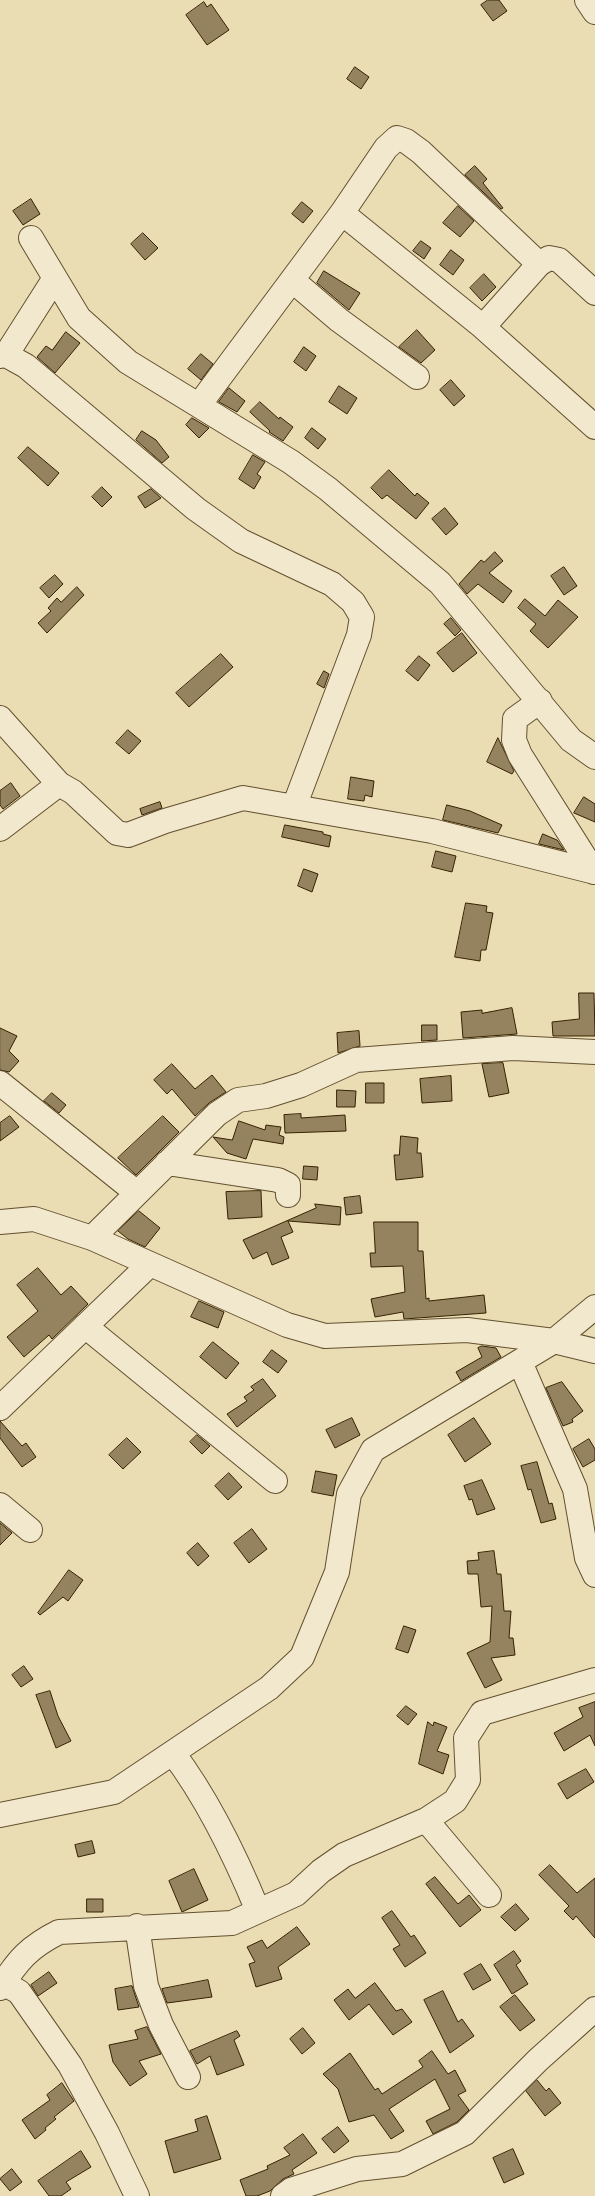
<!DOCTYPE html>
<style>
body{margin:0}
canvas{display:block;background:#eadcb3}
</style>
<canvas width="595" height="2196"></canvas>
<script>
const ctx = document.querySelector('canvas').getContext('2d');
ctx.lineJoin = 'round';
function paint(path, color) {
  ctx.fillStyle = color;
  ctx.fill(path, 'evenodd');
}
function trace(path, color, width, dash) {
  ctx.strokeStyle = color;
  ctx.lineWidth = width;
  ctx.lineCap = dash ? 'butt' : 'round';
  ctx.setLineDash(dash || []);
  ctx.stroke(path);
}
const building = new Path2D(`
 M488 0H499L507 11 493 21 481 5Z
 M204 2 207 7 211 4 229 30 207 45 186 15Z
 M355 67 369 77 361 89 347 79Z
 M475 166 487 179 483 183 503 208 501 209 465 175Z
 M31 199 40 214 23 225 13 211Z
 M302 202 313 211 303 223 292 214Z
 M458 206 474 221 460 237 443 223Z
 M143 233 158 248 145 260 131 244Z
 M421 241 431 248 424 259 413 251Z
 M451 250 464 260 453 275 440 265Z
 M324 271 360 293 349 310 317 283Z
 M484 274 496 287 482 301 470 288Z
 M417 330 435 350 421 363 399 347Z
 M66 332 80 343 55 373 37 357 46 346 52 350Z
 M304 347 316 356 306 371 294 362Z
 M201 354 213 364 201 380 188 369Z
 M451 380 465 396 454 406 440 390Z
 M339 386 357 398 347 414 329 402Z
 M229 388 245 401 237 412 219 402Z
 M260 402 279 419 280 417 293 427 283 441 269 432 270 431 250 412Z
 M192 418 209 428 199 438 186 425Z
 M312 428 326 439 318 449 305 438Z
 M142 431 156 440 169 457 162 463 136 440Z
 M28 447 59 473 48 486 18 458Z
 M253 455 265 462 257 474 261 477 254 489 239 479Z
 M389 470 415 496 417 493 429 503 416 519 387 495 382 499 371 488Z
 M102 487 112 497 102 507 92 497Z
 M151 489 161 498 145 508 138 497Z
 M445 508 458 524 446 535 432 519Z
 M495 552 503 561 489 573 512 591 503 603 478 584 467 594 459 584 481 560 484 562Z
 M564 567 577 586 564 595 551 576Z
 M55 575 63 584 49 598 40 588Z
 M77 587 84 595 47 633 38 623 51 611 48 608 57 598 61 602Z
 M525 599 545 616 558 600 578 617 548 648 530 631 536 624 518 608Z
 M451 618 461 630 455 636 444 624Z
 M462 633 477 653 453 672 437 653Z
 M221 654 233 667 189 707 176 693Z
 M419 656 430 665 418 681 406 671Z
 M324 671 329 674 324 688 317 684Z
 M128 730 141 741 129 754 116 743Z
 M498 738 514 771 512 774 487 762Z
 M351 777 374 781 372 797 365 795 364 801 348 799Z
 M11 783 20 796 3 809 0 805V791Z
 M584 797 595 804V822L574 813Z
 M160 802 162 808 142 815 140 809Z
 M447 805 470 811 502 825 498 833 443 820Z
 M285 825 323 832V834L331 836 329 847 282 837Z
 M543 834 557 840 564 850 539 844Z
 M436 851 456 856 452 872 432 867Z
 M304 869 318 874 312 892 298 886Z
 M466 903 487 906 486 912 493 913 486 950H481L480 961 455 957Z
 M579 993H594L595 1036H553L552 1022 579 1019Z
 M512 1008 517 1034 463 1038 461 1012 482 1010V1013Z
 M422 1025H437V1040L422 1041Z
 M0 1028 17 1036 9 1051 19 1061 9 1072 0 1070Z
 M359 1031 360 1046 338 1053 337 1033Z
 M503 1063 509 1093 489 1097 482 1064Z
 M172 1064 195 1089 212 1075 226 1092 209 1103 195 1116 172 1089 167 1094 154 1080Z
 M451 1076 452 1101 422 1103 420 1079Z
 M366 1083H384V1103H366Z
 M337 1090 356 1091 355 1107H337Z
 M52 1093 66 1105 59 1113 44 1101Z
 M301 1114V1118L345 1115 346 1131 285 1133 284 1115Z
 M10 1116 19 1127 0 1141V1123Z
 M163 1116 179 1132 136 1175 118 1158Z
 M239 1121 265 1130 266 1125 281 1127 279 1135 284 1137 283 1144 253 1139 246 1159 227 1153 213 1137 232 1140Z
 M401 1136 418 1138 417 1153H421L423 1177 396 1180 394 1155H399Z
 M304 1166 318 1167 317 1180 303 1179Z
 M261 1191 262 1217 228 1219 226 1192Z
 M360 1196 362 1213 346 1215 344 1198Z
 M315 1204 341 1207 340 1225 288 1221 293 1232 281 1237 289 1258 272 1265 267 1252 253 1259 243 1240 316 1208Z
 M139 1211 160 1228 145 1247 128 1239 118 1231Z
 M374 1222H418V1251H423L426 1299 429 1298V1301L484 1295 486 1313 404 1319 403 1312 375 1317 371 1299 405 1292 403 1266 371 1267 370 1253H375Z
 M38 1268 61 1295 71 1286 88 1304 52 1339 49 1335 24 1357 7 1337 38 1311 17 1285Z
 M199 1301 224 1312 218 1328 191 1317Z
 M213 1342 239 1363 226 1379 200 1357Z
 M482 1346 496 1348 501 1357 461 1381 456 1372 482 1357 478 1348Z
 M272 1350 287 1361 278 1373 263 1362Z
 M263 1379 276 1396 237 1427 227 1414 247 1401 244 1397 254 1390 251 1387Z
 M562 1382 583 1411 572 1419 573 1422 563 1426 546 1388Z
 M352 1418 360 1435 335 1448 326 1430Z
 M474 1418 491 1444 465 1462 448 1435Z
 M0 1421 22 1446 26 1443 36 1457 22 1467 0 1438Z
 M197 1435 210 1446 202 1454 190 1442Z
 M127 1438 141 1452 123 1469 109 1455Z
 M589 1439 595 1449V1460L583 1467 573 1449Z
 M537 1462 549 1504 552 1503 556 1519 541 1523 531 1489 528 1490 521 1466Z
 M316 1471 337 1475 333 1496 312 1492Z
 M229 1473 242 1487 228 1500 215 1486Z
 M482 1480 495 1509 477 1515 472 1499 469 1500 464 1486Z
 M0 1523 12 1533 0 1545Z
 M252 1529 267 1549 249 1563 234 1543Z
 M198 1543 209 1556 198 1566 187 1553Z
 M494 1551 497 1574H501L504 1611H511L509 1638H513L515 1655 491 1658 502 1680 485 1688 467 1653 490 1642 492 1606 481 1607 478 1574H468L467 1561 479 1560 478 1553Z
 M69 1570 83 1580 68 1601 63 1597 40 1615 38 1613Z
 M404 1626 416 1630 408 1653 396 1649Z
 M24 1666 33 1679 21 1687 12 1675Z
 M50 1691 58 1716 71 1741 56 1748 36 1695Z
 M595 1702V1746L590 1735 564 1751 554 1733 583 1717 579 1708Z
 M406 1706 417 1714 408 1725 397 1716Z
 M428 1722 433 1726 434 1722 447 1727 437 1751 449 1755 443 1774 419 1764Z
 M586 1769 594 1782 567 1799 558 1784Z
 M92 1841 95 1853 78 1857 75 1845Z
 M550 1865 577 1893 595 1878V1938L576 1916 573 1920 564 1911 569 1906 539 1875Z
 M194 1869 208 1900 182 1912 169 1881Z
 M435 1877 458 1904 469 1895 481 1910 460 1927 426 1884Z
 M87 1899H103V1912H87Z
 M516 1904 529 1919 515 1931 501 1917Z
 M392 1911 411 1937 414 1935 426 1953 405 1967 393 1949 400 1945 382 1918Z
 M297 1927 310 1944 278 1967 282 1979 256 1987 249 1964 255 1962 247 1947 262 1940 267 1948Z
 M514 1951 521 1961 516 1965 528 1984 512 1994 494 1965Z
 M481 1964 491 1980 473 1990 464 1974Z
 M49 1972 57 1983 38 1996 31 1985Z
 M208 1980 212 1997 167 2003 162 1989Z
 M375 1983 396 2011 402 2009 412 2022 393 2035 369 2004 349 2020 334 2000 348 1989 355 1998Z
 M132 1986 139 2007 118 2010 115 1989Z
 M443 1991 458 2022 462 2019 474 2036 450 2053 424 2000Z
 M515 1995 535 2020 520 2031 500 2007Z
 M147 2027 161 2054 139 2061 147 2074 130 2086 113 2062 109 2045 138 2039 135 2031Z
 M303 2028 315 2043 302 2054 290 2039Z
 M237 2031 240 2036 234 2040 244 2065 217 2075 210 2056 197 2064 190 2051Z
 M432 2051 448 2074 455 2070 466 2091 458 2095 469 2110 457 2122 433 2134 426 2121 450 2109 435 2079 389 2109 404 2131 391 2139 374 2115 349 2122 338 2089 323 2074 350 2053 375 2090 378 2088 382 2094 423 2067 419 2061Z
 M537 2080 546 2091 549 2088 561 2103 545 2116 526 2091Z
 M62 2083 74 2101 54 2117 56 2119 45 2128 46 2130 35 2139 22 2120 50 2100 47 2095Z
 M207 2116 221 2159 174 2173 165 2141 198 2131 195 2120Z
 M338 2127 349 2141 334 2153 322 2139Z
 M303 2134 317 2153 292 2170 294 2174 283 2179 270 2191 257 2196H246L240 2180 268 2169 267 2166 290 2155 284 2148Z
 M513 2149 524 2174 504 2183 493 2158Z
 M81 2151 91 2167 66 2182 71 2189 61 2196H49L38 2181Z
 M12 2169 22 2182 10 2191 0 2179Z`);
paint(building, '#94835e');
trace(building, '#362202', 1);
const minor = new Path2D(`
 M587 0 595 12
 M342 213 483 327 595 427
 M31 238 79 318 128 362 291 462 328 489 440 583 571 740 595 757
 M292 280 339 320 417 377
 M483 327 539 264 549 258 559 260 595 293
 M6 355 55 278
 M0 356 6 355 26 366 196 509 241 541 332 584 353 602 362 617 359 635 294 807
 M199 405 342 213 386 148 397 138 406 141 421 152 539 264
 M540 701 515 719 514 740 520 755 594 872
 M0 718 59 784
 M0 829 59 784 73 792 117 833 128 835 165 821 243 798 432 831 595 872
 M0 1083 137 1193
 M167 1163 278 1180 288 1185V1195
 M0 1222 34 1219 92 1238 287 1325 325 1336 467 1330 554 1341 595 1351
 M92 1238 217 1114 238 1100 266 1096 301 1085 356 1060 513 1048 595 1052
 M85 1326 275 1481
 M520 1362 575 1489 587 1558 595 1575
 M0 1408 150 1264
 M0 1505 30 1530
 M173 1753C209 1801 235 1855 258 1911
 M0 1815 114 1792 269 1688 302 1657 337 1572 349 1494 373 1450 554 1341 595 1307
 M426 1820 489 1895
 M137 1926 146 1986 161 2025 188 2077
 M3 1983 19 1992 70 2065 107 2133 137 2196
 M0 1988C18 1960 29 1947 59 1932L232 1923 296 1894 321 1871 344 1855 426 1820 455 1801 468 1780 466 1738 482 1713 595 1680
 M283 2196 291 2190 357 2169 402 2164 465 2133 538 2060 595 2009`);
trace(minor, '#63502e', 26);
trace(minor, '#f1e8ce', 24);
</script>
